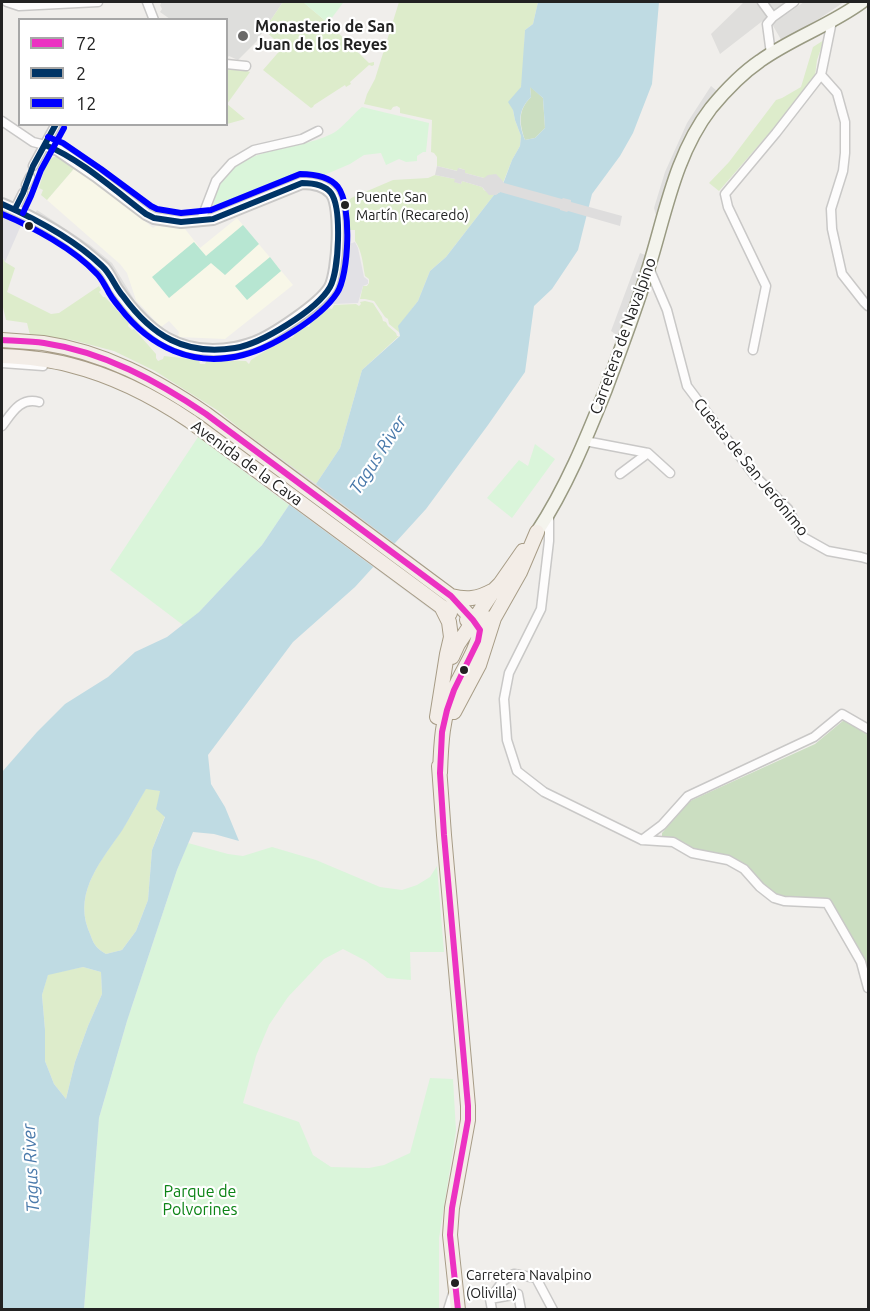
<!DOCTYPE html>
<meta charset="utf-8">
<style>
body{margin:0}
#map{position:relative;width:870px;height:1311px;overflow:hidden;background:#f0eeeb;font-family:Ubuntu,sans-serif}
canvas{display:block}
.frame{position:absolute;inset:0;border:3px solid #222;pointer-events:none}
.legend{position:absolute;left:18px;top:18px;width:210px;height:108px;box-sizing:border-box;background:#fff;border:2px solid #a7a7a7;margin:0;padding:8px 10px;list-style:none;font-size:18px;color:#222}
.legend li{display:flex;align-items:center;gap:12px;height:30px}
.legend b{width:30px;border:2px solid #a7a7a7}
</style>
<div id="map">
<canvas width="870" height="1311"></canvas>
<div class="frame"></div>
<ul class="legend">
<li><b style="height:8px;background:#ec31c2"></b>72</li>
<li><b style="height:8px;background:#003466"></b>2</li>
<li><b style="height:8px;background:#00f"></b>12</li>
</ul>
</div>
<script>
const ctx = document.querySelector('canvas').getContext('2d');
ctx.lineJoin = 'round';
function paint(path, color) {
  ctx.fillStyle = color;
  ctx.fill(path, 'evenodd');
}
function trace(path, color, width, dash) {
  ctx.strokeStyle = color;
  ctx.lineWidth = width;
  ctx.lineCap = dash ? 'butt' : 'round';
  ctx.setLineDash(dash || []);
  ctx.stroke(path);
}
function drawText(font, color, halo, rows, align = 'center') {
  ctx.font = font + ' Ubuntu,sans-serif';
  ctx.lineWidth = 4.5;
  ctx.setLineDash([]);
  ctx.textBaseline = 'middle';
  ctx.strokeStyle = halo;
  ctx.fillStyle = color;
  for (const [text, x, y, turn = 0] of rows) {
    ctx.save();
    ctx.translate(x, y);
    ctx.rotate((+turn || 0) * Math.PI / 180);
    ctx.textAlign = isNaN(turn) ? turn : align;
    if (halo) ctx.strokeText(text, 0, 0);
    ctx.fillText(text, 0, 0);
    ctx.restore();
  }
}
paint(new Path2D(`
 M744 2H787L720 54 711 34Z
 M804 2H844L783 43 772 24Z`), '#dfdedc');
paint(new Path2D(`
 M78 164 153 228 156 226 185 229 200 248 237 218 293 285 225 339 178 337 179 332 169 321 161 327 136 300 127 273 120 264 47 200Z`), '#f8f7e8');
paint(new Path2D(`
 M161 2H283L256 42 238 60 229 56 227 58 226 20 170 19 160 12 162 9 160 5 161 4Z`), '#dededc');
paint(new Path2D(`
 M283 2H303L328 23 369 63 374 62V65L372 66 369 65 350 82 351 84 346 87 345 85 314 105 313 107 311 108 263 70 283 47 264 30Z
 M399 2H538L533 24 525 30 523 77 521 87 513 110 515 120 521 136 520 146 512 160 503 183 465 173V170L459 168 458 171 437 166V157L434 153 431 152 432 120 400 113V108L397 106 393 107 391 110 364 104 367 94 375 79Z
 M824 40 817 60 815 76 804 93 719 191 709 183 729 162 776 100 782 98 801 87 813 47Z
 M227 68 243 69 250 72 227 104 245 119 227 124Z
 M54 157H59L78 164 47 200 41 195 43 190 39 188 44 171 42 169 46 161Z
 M435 175 455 179V182L461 184 462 181 482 187 484 190 494 195 446 257 430 271 418 301 399 326 400 333 389 324 388 319 385 317 374 301 365 299H360L363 286H367L369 283V279L365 276C363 265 362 250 355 241V230H349L348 202 351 198 393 180 428 178Z
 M2 256 5 262 15 268 7 292 51 314 59 313 99 286 101 290 99 292 103 297H105L129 323 128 326 132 330 134 329 156 354V358L158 361 163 359 164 356 199 360 200 364H205L207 360 246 361 249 364 251 360 273 346H276L277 343 288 336 290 338H292L294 336 293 333 305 326 309 327 310 325 309 323 329 308 332 309 334 305 356 304 359 306 361 304 360 302 365 301 373 303 382 317 383 321 386 322 388 326 396 333 397 336H399L362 370 340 448 316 484 244 432 217 410 155 371 114 351 72 340 30 335 27 323 6 320 2 303Z
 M146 788 160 791 165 816 152 850 148 900 136 931 122 950 106 954C93 946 94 943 88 929 74 890 103 859 123 828 131 816 138 802 146 788Z
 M83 967 101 972 102 994 88 1026 75 1062 66 1099 54 1084 45 1061V1030L42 995 48 974Z`), '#ddeccb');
paint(new Path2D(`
 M530 86 543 98 545 128 535 138 525 140C519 122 518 110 531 97Z
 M844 720 868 735V985L827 902 774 897 744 869 692 852 662 839V833L690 801 815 744Z`), '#cbdec1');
paint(new Path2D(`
 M303 2H348L343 3 328 23Z
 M362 107 429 123 426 152H423L417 156V161L406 162 399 159 386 165 381 153 364 155 350 164 322 176 312 177 273 186 222 211 212 212C214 204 215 193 220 185 244 143 298 153 335 132 344 126 353 114 362 107Z
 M198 437 289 505 262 545 199 612 183 625 110 570Z
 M535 444 555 459 512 518 487 498 519 460 528 466Z
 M188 843 228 854 243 856 272 847 316 860 380 887 402 890 417 885 430 877 437 866 444 952H410L411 980 387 978 366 961 343 949 324 959 288 997 269 1025 256 1056 243 1103 299 1122 313 1155 331 1167 369 1168 384 1165 410 1153 430 1078 453 1079 456 1131 439 1238V1309L84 1310 99 1118 127 1021 177 870Z`), '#daf5da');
paint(new Path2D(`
 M243 225 259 244 225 275 211 263 169 298 152 277 194 242 206 256Z
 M270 257 281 271 247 300 235 286Z`), '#b7e6d2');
paint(new Path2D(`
 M711 86 717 91 697 118 681 145 667 182 657 219 654 208 665 172 687 123Z
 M37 210 90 245 112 263 135 301 160 327 158 328 147 317 122 287 34 215Z
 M343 226H344V262L336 290 325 305 273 341 255 350 236 355 208 357 190 355 168 349 144 333 147 331 154 338 169 346 191 353 209 356 236 352 334 289 342 262Z
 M640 253 648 256 618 336 611 331Z`), '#e0dfde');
paint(new Path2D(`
 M3 214 22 223 5 262 2 256V219Z
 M355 242 358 248 364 277 368 280V284L363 286 358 303 333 304 345 272 349 244Z`), '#e2e1e5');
paint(new Path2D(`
 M538 2H659L652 84 633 133 620 156 592 194 578 250 552 289 534 306 525 372 488 425 426 509 355 587 293 642 208 755 211 784 225 807 239 841 214 834 193 832 177 870 127 1021 99 1118 84 1309 2 1310V772L37 732 65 704 108 677 135 652 167 637 199 612 262 545 289 505 316 484 340 448 362 370 400 336 398 326 418 301 430 271 446 257 494 195 500 192 512 160 520 146 521 136 515 120 513 110 508 102 521 87 525 30 533 24ZM530 87 543 98 545 128 535 138 525 140C518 122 518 110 531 97ZM146 789 160 791 156 809 165 817 152 850 148 900 136 931 122 950 106 954C93 946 94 943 88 929 74 890 103 859 123 829 131 816 138 802 146 789ZM83 967 101 972 102 994 88 1026 75 1062 66 1099 54 1084 45 1061V1030L42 995 48 975Z`), '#bfdbe3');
paint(new Path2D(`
 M437 166 457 171 458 168 465 170V173L484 178 488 175 496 174 501 179 504 183 562 199 563 198 571 200V202L622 216 620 226 568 211 567 212 560 210V209L500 192 496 195H489L482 187 462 181 461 184 454 182 455 179 435 175Z
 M244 432 316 484 456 590 438 615 226 458Z`), '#dedddd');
const minor = new Path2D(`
 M7 2 19 6 98 2
 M147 2 154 20
 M762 2 773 17
 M771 54 767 24 773 17 794 2
 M226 64 246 66
 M821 75 837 93 845 122V153L843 171 831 209 832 229 842 274 864 302 868 306
 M2 121 33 142 45 145
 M33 166 56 124
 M26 185 30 177
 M15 209 23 193
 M201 220 216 181 232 163 254 150 302 139 318 131
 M649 268 667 310 687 386 754 475 788 509 803 537 828 551 861 557 868 559
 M753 350 766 286 728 207 725 194 776 133 821 75 832 21
 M2 363 43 366
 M2 426C12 413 20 397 39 402
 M585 441 648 453 670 473
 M620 474 648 453
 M549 513V541L541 609 509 673 504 699 507 740 517 771 544 792 642 840 673 842 692 853 728 860 744 869 760 887 774 898 784 901 827 903 861 962 868 988
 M642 840 662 825 688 796 814 737 842 714 868 729
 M490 1299 518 1294 521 1310
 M448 1310 453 1294
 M492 1310 490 1299 503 1281 514 1274 536 1278 553 1310`);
const tertiary = new Path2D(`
 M2 204C33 217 69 237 95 260 98 263 103 266 105 269 110 275 113 283 117 289 147 332 180 358 235 348 241 347 247 345 253 343 272 336 320 304 330 287 338 272 342 206 331 193 324 185 311 183 302 183L213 219 181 222 154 218 146 214 96 176 58 150 45 145`);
const secondary = new Path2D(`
 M537 532C566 488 586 439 606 389 620 351 635 312 647 273 665 217 674 156 711 108 725 91 741 74 760 61 792 38 831 25 862 2`);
const primary = new Path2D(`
 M2 340C15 341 29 342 43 343 104 352 156 380 206 414L451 596 473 620 480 630C477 651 462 670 454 690 442 717 441 744 440 773
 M2 356C24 357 48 359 70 365 114 376 153 396 190 421L450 613
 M451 596C467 600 477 599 492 591
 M467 620 494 618
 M452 657 458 644 494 590 500 584 523 551
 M454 712 479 665 494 618 520 572 537 532
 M437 717 447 654 451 637 449 622 442 608
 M439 766 444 835 468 1106V1120L452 1208 450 1235 458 1310`);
trace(minor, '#c9c8c7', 11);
trace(tertiary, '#c9c8c7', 14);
trace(secondary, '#999a82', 15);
trace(primary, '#a79c86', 16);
trace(minor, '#fdfcfc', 8);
trace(tertiary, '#fdfcfc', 10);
trace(secondary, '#f4f4ed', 12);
trace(primary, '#f3ede7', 14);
trace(new Path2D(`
 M2 340C16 341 30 341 44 343 104 352 157 381 206 414L451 596 473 620 480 630 478 641 454 690 447 710 442 732 440 773 444 835 468 1106V1120L452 1208 450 1235 458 1310`), '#ec31c2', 6);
trace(new Path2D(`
 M2 204C38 220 74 239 102 266 111 274 115 287 123 296 152 336 185 356 235 348 261 344 317 310 330 287 339 271 342 208 331 193 325 185 312 183 302 183L213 219 181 222 154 218 146 214C117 192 79 158 45 145
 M15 209 23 193 33 166 56 124`), '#003466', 6);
trace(new Path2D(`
 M23 213 31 196 41 170 64 128
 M2 214C33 227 74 249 97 274 101 278 104 284 107 289 110 296 115 302 120 308 150 347 193 368 243 355 271 348 321 318 337 293 349 275 352 205 338 187 329 176 313 174 300 174L211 210 181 213 157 209 151 206 101 169 63 143 48 137`), '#00f', 6);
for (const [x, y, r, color] of [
 [243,36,6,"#6a6968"],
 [345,205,5,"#222"],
 [29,226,5,"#222"],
 [464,670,5,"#222"],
 [455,1283,5,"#222"]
]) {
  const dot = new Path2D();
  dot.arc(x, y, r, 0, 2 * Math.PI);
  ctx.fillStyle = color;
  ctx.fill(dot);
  trace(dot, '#fff', 2);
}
drawText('14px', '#222', '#fff', [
 ["Puente San",356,197],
 ["Martín (Recaredo)",356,215],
 ["Carretera Navalpino",466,1275],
 ["(Olivilla)",466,1293]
], 'left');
drawText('bold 16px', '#222', '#fff', [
 ["Monasterio de San",255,27],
 ["Juan de los Reyes",255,45]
], 'left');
drawText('16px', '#222', '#fff', [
 ["Carretera de Navalpino",623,336,-70],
 ["Avenida de la Cava",247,463,36],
 ["Cuesta de San Jerónimo",751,467,51]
]);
drawText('16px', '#0c8416', '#fff', [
 ["Parque de",200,1192],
 ["Polvorines",200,1210]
]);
drawText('italic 18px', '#4a7aab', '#fff', [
 ["Tagus River",378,455,-57],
 ["Tagus River",31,1168,-93]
]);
</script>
